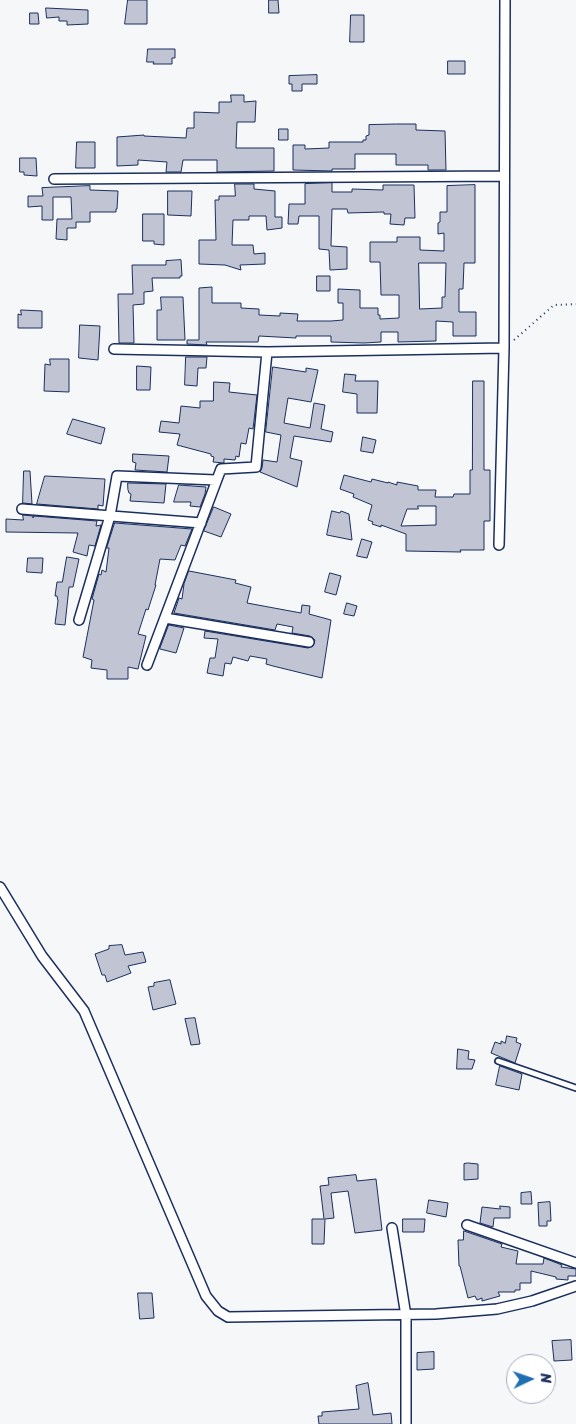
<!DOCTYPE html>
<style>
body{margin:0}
#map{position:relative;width:576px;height:1424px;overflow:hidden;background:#f6f7f9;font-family:Sriracha,sans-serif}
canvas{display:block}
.north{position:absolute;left:506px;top:1354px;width:50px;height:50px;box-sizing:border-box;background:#fff;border:1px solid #a4acbf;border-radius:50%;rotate:87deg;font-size:14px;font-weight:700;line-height:20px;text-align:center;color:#1b2f5e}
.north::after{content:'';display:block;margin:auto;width:18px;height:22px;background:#1f6fb2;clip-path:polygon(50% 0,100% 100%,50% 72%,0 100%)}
</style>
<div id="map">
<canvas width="576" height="1424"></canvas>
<div class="north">N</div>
</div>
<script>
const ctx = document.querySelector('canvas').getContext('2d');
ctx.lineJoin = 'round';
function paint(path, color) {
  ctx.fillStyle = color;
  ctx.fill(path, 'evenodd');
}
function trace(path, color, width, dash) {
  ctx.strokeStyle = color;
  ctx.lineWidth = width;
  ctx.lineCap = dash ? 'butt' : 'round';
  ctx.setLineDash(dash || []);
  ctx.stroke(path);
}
const building = new Path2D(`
 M128 0H147V24H125Z
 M269 0H278L279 13H269Z
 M46 8 88 10V24L67 25V21H59V17L47 18Z
 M30 13H38L39 24H30Z
 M351 15H364V42H350Z
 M148 49H175V58H172V64H153L154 62H147Z
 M448 61H465V74H448Z
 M317 75V84H302V91H292V84H289V76Z
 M231 95H244V102L256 101 255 122H237L236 148H274V171L217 172V160H183L181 172H166L167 162 138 160V165L117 166V137L144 135V136L186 138 187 128H194V112L219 113V102H231Z
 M396 124H416V130L445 131 446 170H428V165H396V154H355V169H332V171L293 170V145H305V149L329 148V142H363V140H366V136L369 135V125Z
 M279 129H288V140H279Z
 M77 142H95V168H76Z
 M20 158H36L37 176 24 175V172H20Z
 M332 183V192H352V189L383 190V185H414L415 218H405L404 225 390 224 391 214H384V212L348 213 347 209H332L331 246 347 247V269L330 270 329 250 319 249V216H299L298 224H288L289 204H305V184Z
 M235 184H254V189L275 191V217H282V228L267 230 266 216H249V220H233L232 245H253L254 254 265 253V264L240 265 241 270 225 265 199 264V240H216L215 200H219V196H235Z
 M475 185V263H464L463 289H459V312H476V336H453V322L436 321V341L398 342V332H381V342L364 343 331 342V336H296V338L259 336 258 342H206L207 345 187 344V340H199V288L212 287V303H241V308L259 309V315L280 316V313L298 314 297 321H331L343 320V303H338V289L360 290V308H378V315H380V319L399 318V295H381L380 262H370V242H397V237H420V250L444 251V233L438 234V223L440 222V212H447V186ZM419 263H446L445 297H442V308L420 309Z
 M90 186V190L118 191 117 209H116V212H90V222H76V228H67V240L56 239 57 219H72L71 197H53V220H42V206L28 207V196H43L42 188Z
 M168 191H192L191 216 168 215Z
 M143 214H164V245L154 244V241H143Z
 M181 260 182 276H180V278H152L153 291 144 292V304L133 305 134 343H119L118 294H133L132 265H166V261Z
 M317 276H330V291H317Z
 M161 297H183L185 340H157V310H161Z
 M21 310 42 311V328H18V314L21 315Z
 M80 325 100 326 98 360 79 358Z
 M186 357H207L206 368H198L197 386 185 385Z
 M50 359H69V392L44 391 45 364 50 365Z
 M137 366 151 367 150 390H137Z
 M273 367 306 372V368L318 370 311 402 288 398 284 423 310 428 314 403 325 405 321 429 333 432 331 442 294 436 290 458 302 461 297 487 260 472 262 468 263 460 277 462 281 435 266 432Z
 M345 374 356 375 355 381H378L377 413H357V394L343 392Z
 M473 381H484V470H490V521H484V550H460L461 552 406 551V534L381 525V527L372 524 373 522 368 520 372 505 353 497 354 494 340 489 344 475 371 482 372 479 388 483V482L397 485V482L418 486V490H436L435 497H453L454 494H470V470H472ZM418 506H436V525L401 526 407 509H418Z
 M214 382 230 383 229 392 257 395 253 429 249 428 246 444 241 443 239 457 236 456 235 460 224 459V463L213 462 214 457 211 456V454L177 445 180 434 159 432 161 421 179 423 181 406 200 408V401H213Z
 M73 419 105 428 101 444 67 434Z
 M363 437 376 440 373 453 361 451Z
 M133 454 169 456 167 472 135 470 136 463 133 462Z
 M24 471H30L32 504 23 503Z
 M45 476 105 479 103 506 98 505V509L37 504Z
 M128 483 166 484 164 503 130 501 131 494 129 493 128 490Z
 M179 485 206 487 205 494 200 507 190 506 191 502H174Z
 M214 507 231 514 221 537 204 531Z
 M332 511 340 513 341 511 349 514 352 540 327 535Z
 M23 515 33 516V518L34 516 97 521 96 526 101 525 95 546 89 545 87 556 73 552 78 533 6 532V519L23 520Z
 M115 523 192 529 185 546 181 545 175 560 160 559 155 585H156L148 610 146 609 138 634 146 636 138 669 128 667V679H107V670L91 668 92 660 83 657 94 600 92 599 99 574 101 575 102 570 106 572 109 548H107Z
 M362 539 372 542 367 558 357 556Z
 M67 557 79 559 73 587H69L65 625 55 624 58 601 57 596H55L57 582H62Z
 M28 558H43L42 573 27 572Z
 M189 571 236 580 235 583 251 587 247 603 301 613 302 605 310 606 309 614 331 620 322 678 273 666 266 664 267 659 250 656 248 661 233 657 231 664 225 663 223 676 207 673 210 658H215L218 639 204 638 205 631 308 648 313 646 315 640 310 636 292 633 293 627 277 624 275 630 174 613 179 598 182 599 184 584Z
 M330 573 341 576 336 595 325 592Z
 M347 603 357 606 354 616 344 614Z
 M169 625 184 628 176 653 160 649Z
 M122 945 125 955 143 952 146 962 128 966 131 973 107 982 105 975H102L95 954 109 949V946Z
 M170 980 176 1004 153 1010 148 987 154 986V983Z
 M195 1018 200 1044 191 1045 185 1019Z
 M507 1036 517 1038 516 1042 521 1044 515 1063 491 1053 495 1042 501 1044V1041L505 1043Z
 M458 1049 469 1051 468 1059 475 1060 472 1069H457Z
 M500 1066 522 1074 519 1090 496 1085Z
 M468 1163 478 1164V1179L464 1180V1164Z
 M356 1175 357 1181 376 1179 382 1230 355 1233 348 1191 331 1193 334 1218 325 1219 324 1244H312V1219H324L320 1186 329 1185 328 1178Z
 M531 1192 532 1204H521V1193Z
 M429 1200 448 1203 446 1217 427 1213Z
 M550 1202 551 1221H547V1226H539L538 1203Z
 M500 1206 510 1207V1218H494L493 1227 480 1223 482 1207 500 1209Z
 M403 1219H425L424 1232H403Z
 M464 1231 502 1244 501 1247 518 1251 516 1264H543L544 1258 562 1265 561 1267 576 1269V1276H568V1280L556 1279V1277L531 1271V1283H520V1290H515V1292H498L500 1296 482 1301V1298L477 1300 475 1296 468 1298 460 1266H459L458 1240H463Z
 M138 1293H152L154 1318 140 1319Z
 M571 1340 572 1360 554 1361 552 1341Z
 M434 1352V1369L417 1370V1353Z
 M368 1383 373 1415 391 1413 392 1424H319L318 1416H322V1412L359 1409 356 1386Z`);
paint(building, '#c0c4d3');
trace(building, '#1b2f5e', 1);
const service = new Path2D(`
 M498 1061 576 1088`);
const minor = new Path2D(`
 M54 179 504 176
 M114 349 267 352 504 348
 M22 509 201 523
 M499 545 504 348 505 0
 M165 618 309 642
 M79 620 110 516 117 476 216 480
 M147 665 221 469 256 467 267 352
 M0 887 42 956 84 1011 206 1296 218 1311 228 1317 436 1314 497 1309 532 1301 576 1286
 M467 1225 576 1263
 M392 1228 406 1316V1424`);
trace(service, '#1b2f5e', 8);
trace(minor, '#1b2f5e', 12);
trace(new Path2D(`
 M514 340 554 305 576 304`), '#1b2f5e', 2, [1, 4]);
trace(service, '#fff', 4.5);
trace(minor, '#fff', 9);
</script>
